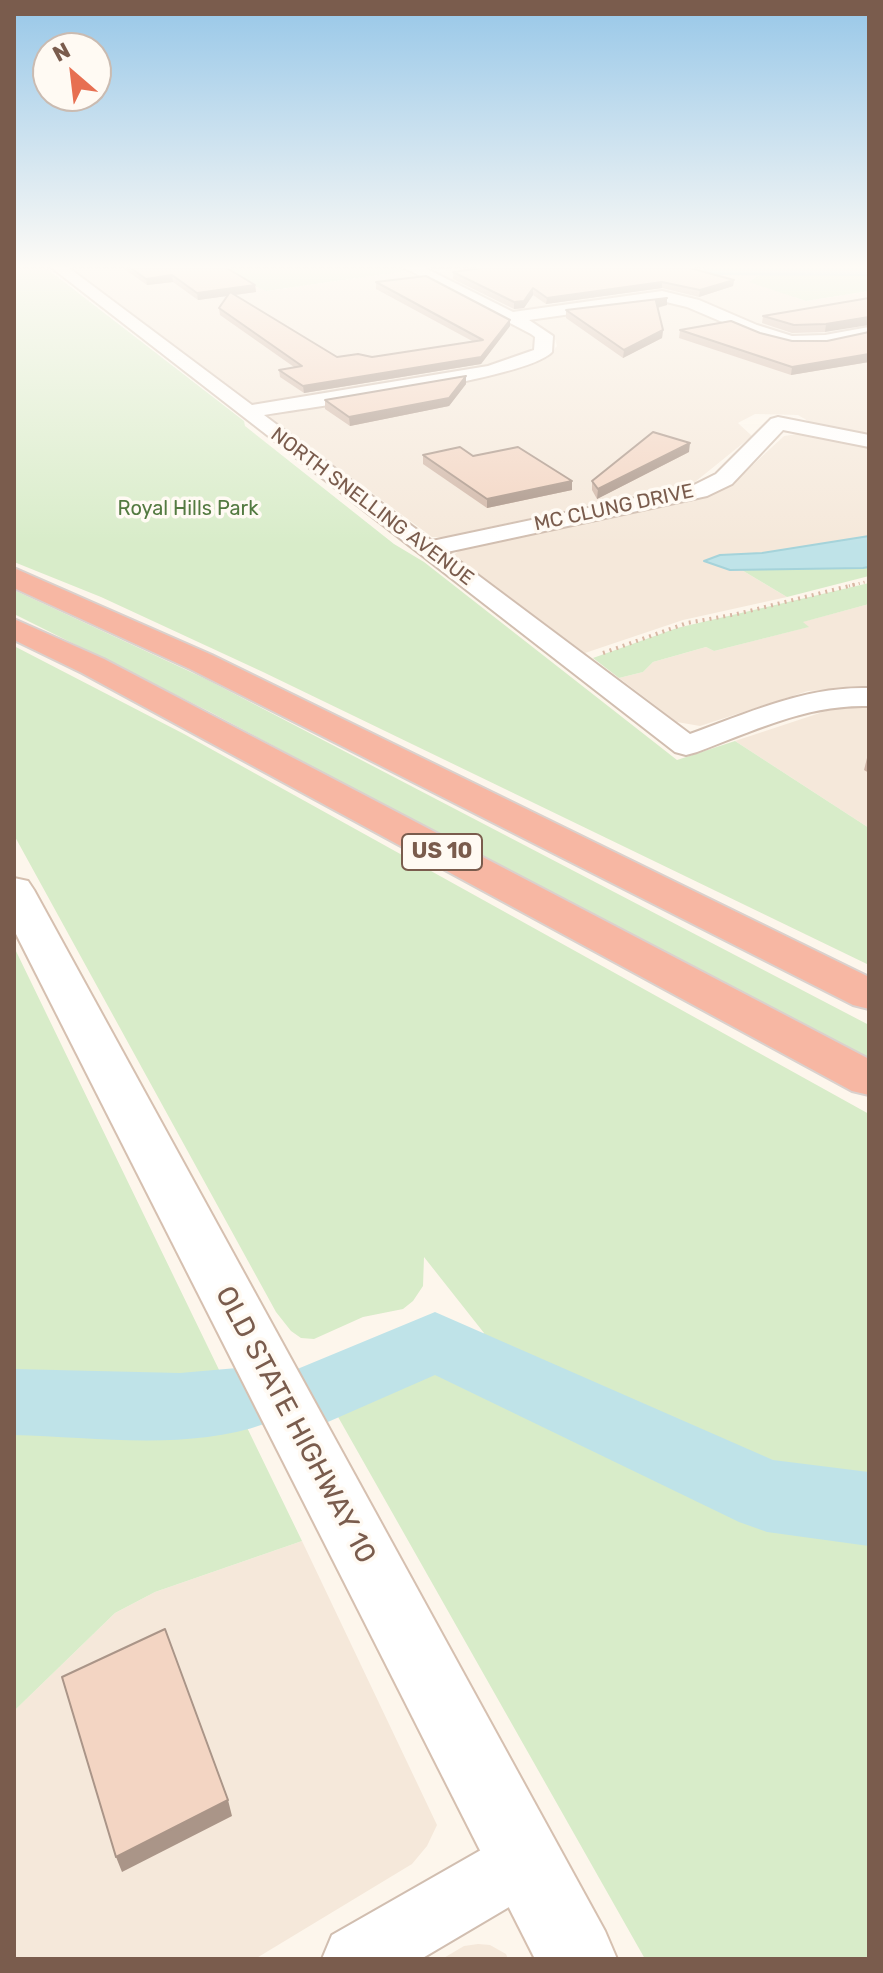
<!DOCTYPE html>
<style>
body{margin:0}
#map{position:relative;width:883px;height:1973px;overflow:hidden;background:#fdf6ec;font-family:Rubik,sans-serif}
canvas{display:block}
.frame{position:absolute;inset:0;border:16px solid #7a5c4d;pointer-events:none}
.north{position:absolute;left:32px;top:32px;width:80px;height:80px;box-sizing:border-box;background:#fffaf3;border:2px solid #cabbb1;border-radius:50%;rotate:332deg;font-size:22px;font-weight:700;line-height:32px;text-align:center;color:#7a5c4d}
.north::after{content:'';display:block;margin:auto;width:28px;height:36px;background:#e76f51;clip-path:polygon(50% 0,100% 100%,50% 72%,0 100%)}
</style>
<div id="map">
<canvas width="883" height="1973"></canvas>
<div class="frame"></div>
<div class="north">N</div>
</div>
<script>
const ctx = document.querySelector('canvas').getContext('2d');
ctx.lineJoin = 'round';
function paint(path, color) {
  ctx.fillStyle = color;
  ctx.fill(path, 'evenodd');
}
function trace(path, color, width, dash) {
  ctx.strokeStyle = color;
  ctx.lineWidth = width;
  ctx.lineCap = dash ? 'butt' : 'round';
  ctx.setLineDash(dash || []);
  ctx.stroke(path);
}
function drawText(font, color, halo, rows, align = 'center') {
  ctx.font = font + ' Rubik,sans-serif';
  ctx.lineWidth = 7;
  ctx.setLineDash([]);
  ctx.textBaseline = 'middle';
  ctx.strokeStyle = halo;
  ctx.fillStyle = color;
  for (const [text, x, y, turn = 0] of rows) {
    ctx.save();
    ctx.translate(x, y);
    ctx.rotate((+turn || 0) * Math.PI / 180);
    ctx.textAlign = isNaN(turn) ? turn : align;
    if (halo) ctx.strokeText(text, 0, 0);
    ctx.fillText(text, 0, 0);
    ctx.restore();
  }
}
paint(new Path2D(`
 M71 268H177L243 279 266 291 407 271 526 331 535 340 534 345 524 356 502 364 255 405Z
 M455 268H705L704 272 721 273H762L750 281 806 301 869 291V327L815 337H793L694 299 665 293 636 294 515 312 434 273Z
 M670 300 764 338 869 336V437L818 427 798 415 755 414 738 423 752 436 695 482 445 537H432L269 417 275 412 521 369 547 358 557 346 554 336 530 319Z
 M797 434 869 447V536L762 553 720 555 730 570 740 569 787 597 683 620 585 653 453 556 460 549 718 491 731 485 784 436Z
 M869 604V688L808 691 700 726 677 722 619 678 643 672 653 662 706 647 714 651 808 627 802 622Z
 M856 706 869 708V828L735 741 835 708Z
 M302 1541 437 1825 427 1846 412 1864 255 1959H14V1711L115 1613 155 1592Z
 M478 1944 490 1945 506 1954 508 1959H442L464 1946Z`), '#f5e8da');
paint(new Path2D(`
 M14 268H46L244 421 245 426 394 544 424 562 677 760 735 741 869 828V965L263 672 101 597 14 562Z
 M214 268H401L407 271 266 291Z
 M762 273 869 275V291L806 301 749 282Z
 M869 567V576L787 597 740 569Z
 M869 583V604L803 622 809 627 714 651 706 647 653 662 643 672 619 678 593 658 677 628Z
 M14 590 206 679 869 1025V1063L210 712 14 614Z
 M14 646 184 734 869 1114V1959H645L316 1378C324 1355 372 1342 394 1343 413 1343 432 1352 447 1362L484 1333 424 1257 423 1286 413 1301 403 1309 363 1317 314 1339 301 1338 291 1331 276 1312 14 835Z
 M14 947 302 1541 155 1592 115 1613 14 1711Z`), '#d8ecc9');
const water = new Path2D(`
 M705 268H869V275L721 274 704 272Z
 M869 536V567L863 568 730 570 704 561 720 555 762 553Z`);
paint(water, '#bfe3e8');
trace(water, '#a5d3da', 2);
paint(new Path2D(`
 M435 1312 773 1460 869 1472V1546L767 1532 739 1522 435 1375 321 1425 295 1416 284 1393 295 1370Z
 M237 1368 264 1378 275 1401 264 1424C189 1451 93 1437 14 1435V1369L180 1373Z`), '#bfe3e8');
const street = new Path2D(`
 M52 268H69L252 405 488 366 534 350 535 337 531 334 405 268H425L513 312 662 291 699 300 757 325 792 336 825 335 869 327V337L825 346H792L760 338 687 307 662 301 529 320 553 336 552 352C528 379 312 407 264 415L432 541 692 486 716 474 771 419 778 417 869 435V447L783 430 732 484 707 496 447 552 690 734C748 713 806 686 869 688V706C808 704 753 731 697 752L686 755 675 752Z
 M525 1828 548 1838 558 1861 548 1884 421 1959H322L332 1935 502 1838Z`);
const secondary = new Path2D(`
 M14 878 28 881 34 890 605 1931 617 1959H535L14 930Z`);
const highway = new Path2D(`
 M14 568 212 655 869 977V1009L853 1005 190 669 14 588Z
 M14 619 104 659 869 1059V1095L852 1091 82 673 14 640Z`);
trace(street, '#d1beb0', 4);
trace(secondary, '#d6c0b0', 4);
trace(highway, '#dad1cd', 4);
trace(new Path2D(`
 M849 586 869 581`), '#d9b8a5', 3, [1, 4]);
trace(new Path2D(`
 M603 653 687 623 737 614 857 584`), '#d9b8a5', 4, [2, 5]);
paint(street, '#fff');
paint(secondary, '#fff');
paint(highway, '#f7b7a3');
paint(new Path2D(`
 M123 268H227L255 285 256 292 234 295 337 357H372L474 342 376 289V282L510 320V326L481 364 304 393 280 377 279 370 294 367 220 315 219 308 227 296 198 300 173 282 147 285Z
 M453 272 734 280 733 286 699 297 662 288 546 304 533 295 524 308 514 309 453 279Z
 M869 298 825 332 792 333 762 323 763 316Z
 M667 305 658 308 663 330 662 338 623 358 566 318V310Z
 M680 330 760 333 792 341H827L869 332V362L791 375 679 338Z
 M466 376V384L449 406 350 426 325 409V400Z
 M689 452 597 499 592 490V481Z
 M423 455 473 456 572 490 487 508 423 464Z
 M869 757V773L864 770 867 758Z`), '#d1b7a8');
paint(new Path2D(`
 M172 275 173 282 147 285 146 279Z
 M734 280 733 286 699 297 700 290Z
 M662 282V288L546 304 547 298Z
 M255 285 256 292 198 300 197 293Z
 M533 288V295L524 308 514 309V302Z
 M667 298V305L655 308 656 301Z
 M869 317V325L825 332 826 324Z
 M510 320V326L481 364 304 393 303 386 481 357Z
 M663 330 662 338 623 358 624 350Z
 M869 354V362L791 375 792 367Z
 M466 376V384L449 406 350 426 349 417Z
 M690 443 689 452 597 499 598 489Z
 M572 481V490L487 508V499Z
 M228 1800 232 1816 122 1872 116 1857Z`), '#aa9588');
const building = new Path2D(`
 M131 268H227L255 285 197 293 172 275 146 279Z
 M482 268H690L734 280 700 290 662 282 547 298 533 288 524 301 514 302 453 272Z
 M426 276 510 320 481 357 303 386 279 370 302 366 219 308 230 292 337 357 358 354 372 357 483 340 376 282Z
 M667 298 656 301 663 330 624 350 566 310Z
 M869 298V317L826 324 794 325 763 316Z
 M731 321 760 333 792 341H827L869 332V354L792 367 680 330Z
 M466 376 449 398 349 417 325 400Z
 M653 432 690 443 598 489 592 481Z
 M460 447 473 456 518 447 572 481 487 499 423 455Z
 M165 1629 228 1800 116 1857 62 1677Z`);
paint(building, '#f3d5c3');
trace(building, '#aa9588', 2);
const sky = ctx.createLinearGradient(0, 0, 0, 545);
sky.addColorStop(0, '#97c7e8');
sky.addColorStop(0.49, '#fefbf6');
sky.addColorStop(1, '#fefbf600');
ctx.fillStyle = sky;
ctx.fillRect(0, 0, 883, 545);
drawText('20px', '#7a5c4d', '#fffaf3', [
 ["NORTH SNELLING AVENUE",372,507,37],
 ["MC CLUNG DRIVE",614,508,-12]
]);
drawText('20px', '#537a41', '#fffaf3', [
 ["Royal Hills Park",188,509]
]);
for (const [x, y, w] of [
 [442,852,80]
]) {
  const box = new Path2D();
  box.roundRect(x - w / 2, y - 18, w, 36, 6);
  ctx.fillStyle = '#fffaf3';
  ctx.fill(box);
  trace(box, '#7a5c4d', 2);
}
drawText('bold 22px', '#7a5c4d', null, [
 ["US 10",442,852]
]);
drawText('28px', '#7a5c4d', '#fffaf3', [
 ["OLD STATE HIGHWAY 10",295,1425,62]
]);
</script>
